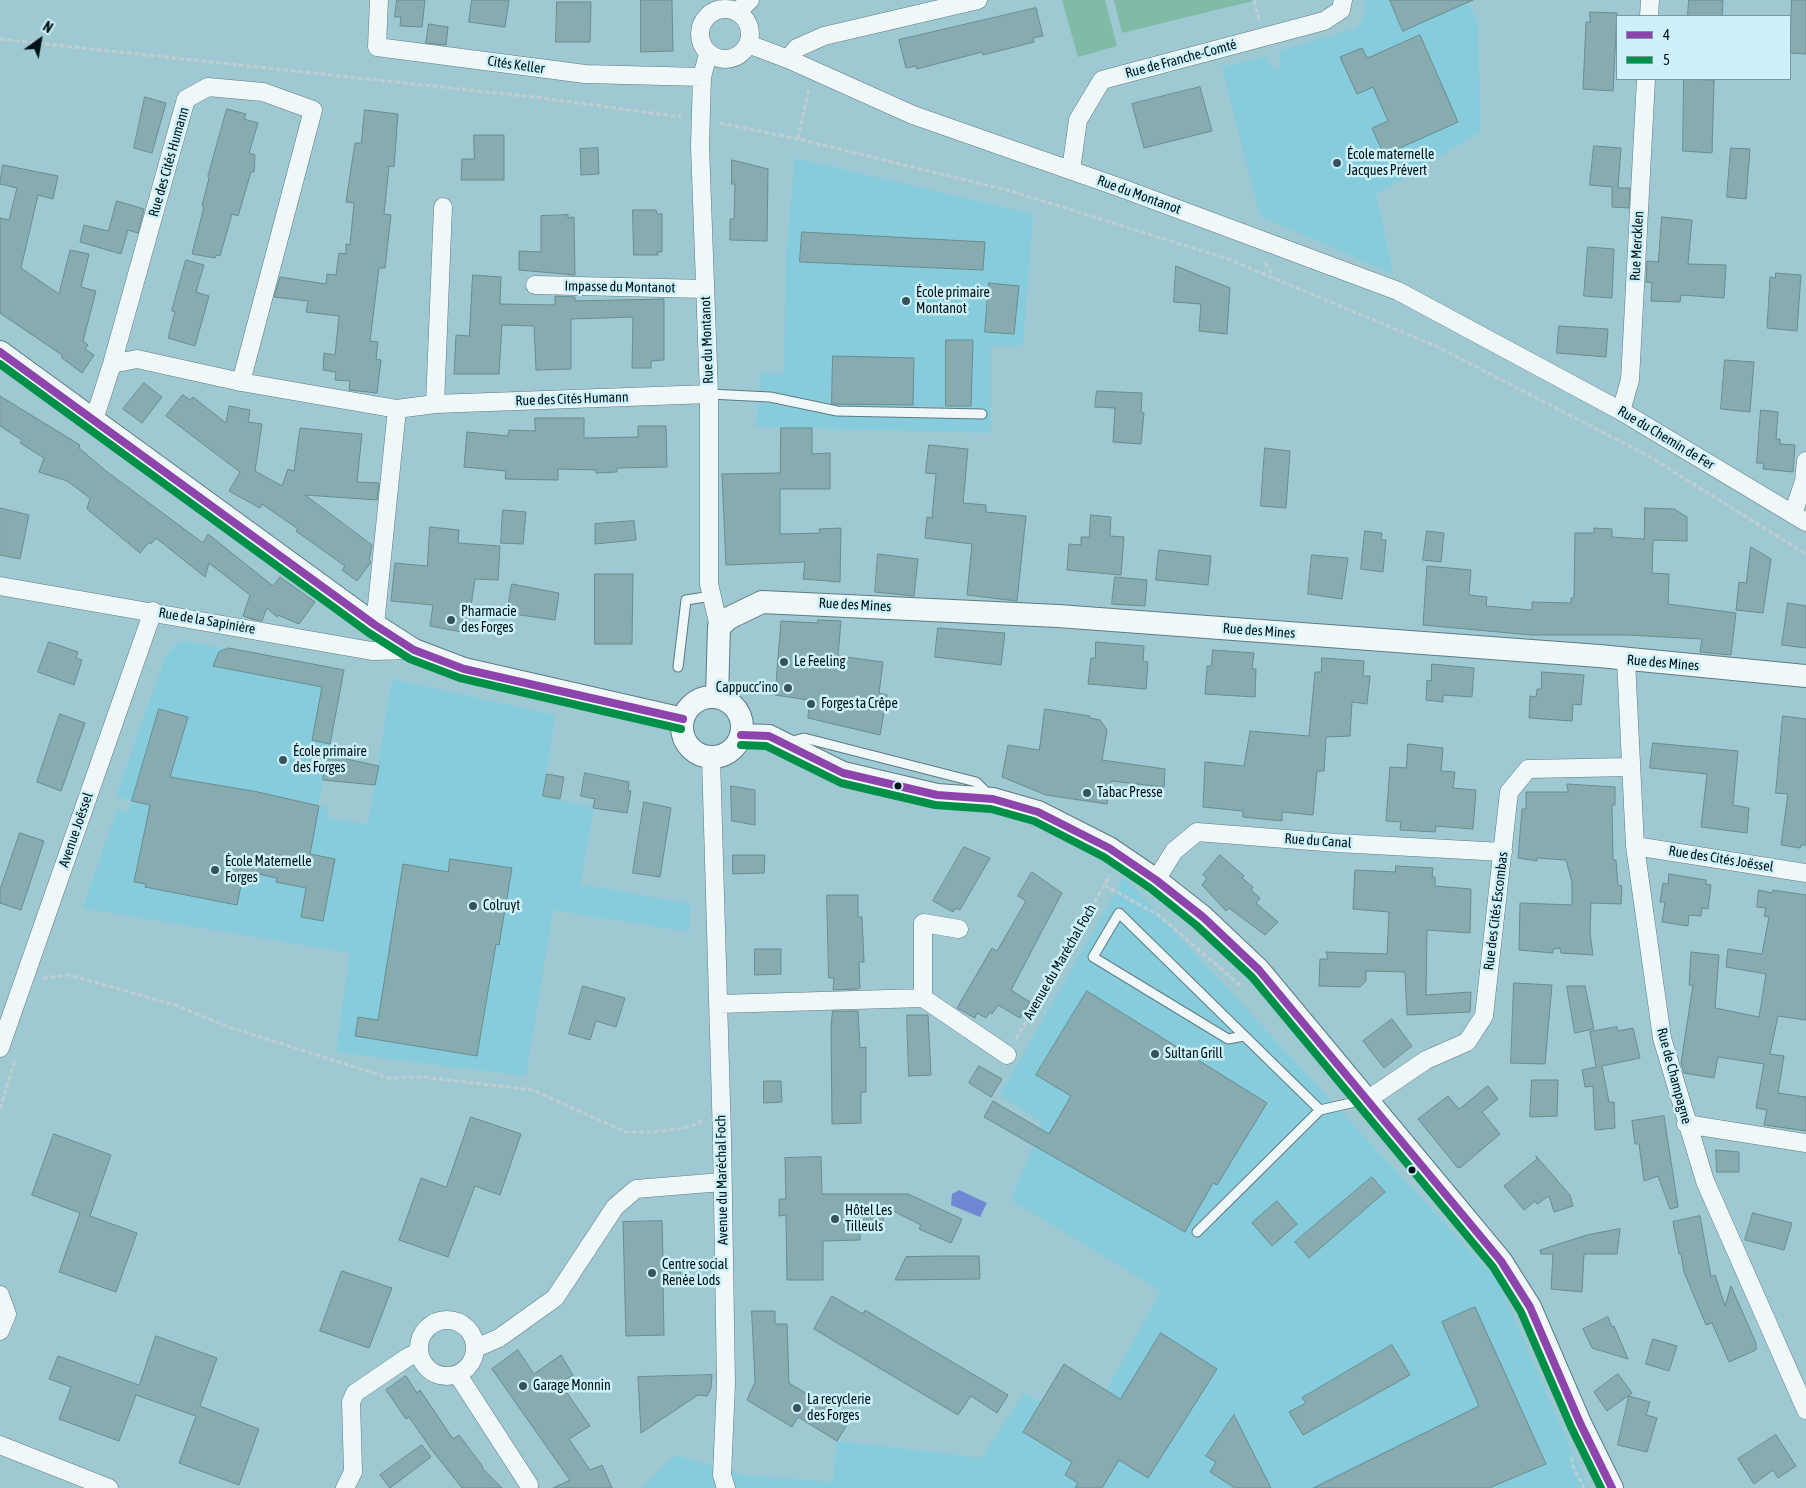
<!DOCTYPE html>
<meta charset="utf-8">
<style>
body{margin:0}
#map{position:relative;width:1806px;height:1488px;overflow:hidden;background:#9ec9d3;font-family:"Asap Condensed",sans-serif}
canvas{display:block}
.legend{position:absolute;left:1616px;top:15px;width:175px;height:65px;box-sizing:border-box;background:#ccf1fa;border:1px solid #7a98a0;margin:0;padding:6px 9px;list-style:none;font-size:15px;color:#001218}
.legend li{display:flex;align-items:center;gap:10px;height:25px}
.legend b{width:25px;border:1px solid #7a98a0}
.north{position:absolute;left:15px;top:15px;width:50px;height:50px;-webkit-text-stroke:4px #ccf1fa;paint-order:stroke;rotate:32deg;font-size:14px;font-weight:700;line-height:20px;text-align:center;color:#001218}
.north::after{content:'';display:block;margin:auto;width:18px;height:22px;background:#001218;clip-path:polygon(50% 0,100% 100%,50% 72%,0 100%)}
</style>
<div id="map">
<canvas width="1806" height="1488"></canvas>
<ul class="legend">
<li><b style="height:6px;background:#8e44ad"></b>4</li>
<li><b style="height:6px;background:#009048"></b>5</li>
</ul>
<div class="north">N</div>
</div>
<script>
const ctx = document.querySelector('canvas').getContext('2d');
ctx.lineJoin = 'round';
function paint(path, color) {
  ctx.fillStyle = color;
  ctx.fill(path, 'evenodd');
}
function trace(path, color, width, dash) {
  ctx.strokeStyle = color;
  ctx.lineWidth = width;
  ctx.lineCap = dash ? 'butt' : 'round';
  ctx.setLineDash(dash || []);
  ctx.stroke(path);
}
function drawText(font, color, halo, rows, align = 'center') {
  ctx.font = font + ' "Asap Condensed",sans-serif';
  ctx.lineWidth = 5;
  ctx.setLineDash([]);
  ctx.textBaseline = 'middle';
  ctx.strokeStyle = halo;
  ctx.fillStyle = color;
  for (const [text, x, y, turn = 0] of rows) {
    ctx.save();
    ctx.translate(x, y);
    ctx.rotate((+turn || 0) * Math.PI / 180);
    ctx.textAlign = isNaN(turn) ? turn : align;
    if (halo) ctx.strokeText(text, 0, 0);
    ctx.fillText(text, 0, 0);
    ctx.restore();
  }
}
paint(new Path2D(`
 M1365 0H1467L1478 22 1480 132 1376 194 1393 274 1260 216 1222 67 1266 56 1273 70 1281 68 1279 51 1357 28 1365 14Z
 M795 158 1033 214 1023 345 991 346V433L756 427 760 373H784L786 257Z
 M184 641 344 670 318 805 328 807 326 818 368 824 392 679 555 715 543 796 594 808 580 884 691 904 689 932 553 910 526 1076 336 1052 350 953 83 908 117 809 128 813 131 801 116 796 165 658 177 643Z
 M1124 877 1498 1281 1588 1488H642L676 1455 744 1475 833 1482 837 1441 981 1458 1024 1393 1086 1427 1161 1291 1011 1200 1042 1123 1000 1095Z`), '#87ccdc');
paint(new Path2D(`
 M1062 0H1105L1117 46 1078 57Z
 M1114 0H1257L1122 33Z`), '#80bba5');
paint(new Path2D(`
 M959 1190 987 1203 980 1217 951 1205 952 1194Z`), '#7087d3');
const building = new Path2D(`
 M397 0H425L422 27 400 26 401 17H395Z
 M472 0H509L505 27 469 22Z
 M641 0H672L673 51 641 52Z
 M1390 0H1473L1403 31Z
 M1689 0H1723L1722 16H1688Z
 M1792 0H1806V54L1790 53Z
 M557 2H591L590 42H556Z
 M1036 8 1043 36 1033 38 1034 42 983 55 982 52 917 69 916 66 906 68 899 40Z
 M1590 12 1617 13 1613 91 1583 89 1586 22H1590Z
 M429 24 448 27 446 45 426 43Z
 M1420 35 1458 122 1384 155 1372 128 1388 121 1373 87 1357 94 1340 57 1362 48 1367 58Z
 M1684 79 1714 80 1712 153 1683 151Z
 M1200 87 1212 131 1144 148 1132 104Z
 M145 97 166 103 152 153 134 148Z
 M227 109 246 114 244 119 258 123 249 153 255 155 254 172H251L238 216 232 214 220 256 216 255 215 258 192 254 204 207 202 206 209 178 208 177Z
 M365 110 398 114 394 167 389 166 384 214 391 215 385 268H379L370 341 378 342 376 359 381 360 377 393 349 390 350 381 335 380 336 372 323 370 324 353 335 355 339 316 306 312 308 301 274 297 280 277 326 284 327 274 336 275 339 253 346 254V244L350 245 354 203 346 202 355 143H361Z
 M474 135H504V180H461L462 159H474Z
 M1594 146 1621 148 1618 188H1630L1629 208 1612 207V187L1590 185Z
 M598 148 599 174 581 175 580 149Z
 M1731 148 1750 149 1746 199 1727 197Z
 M732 160 768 169 767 241 730 240V219H734L735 184H732Z
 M3 165 58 176 53 199 38 195 21 268 59 294 70 250 89 254 81 287 96 291 83 341 88 345 85 349 94 355 82 373 62 358V355L0 313V218L9 220 17 188 0 184Z
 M117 201 144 209 138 233 128 230 121 254 80 242 84 225 108 231Z
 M633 210H656L657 214H662V252H657L658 255H634Z
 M568 215V218L574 217 575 275 519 270V251L541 252V216Z
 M1662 217 1692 220 1688 264 1726 265 1724 298 1681 295 1680 302 1651 301 1652 283 1646 282 1647 261 1658 262Z
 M802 232 985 242 983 270 800 262Z
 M1588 247 1614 249 1612 298 1584 296Z
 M186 260 204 265 196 292 209 296 195 346 168 338 175 312 172 311Z
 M1176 266 1230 288 1227 334 1199 331 1201 304 1174 302Z
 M1776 273 1801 275 1797 331 1767 328 1770 277 1775 278Z
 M473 275 501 277 500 304 555 305V296L575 297V301L664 299V360L651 361V368H632L633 317 571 319V369L536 370 534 326 502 325 499 374H454L456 335 469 336Z
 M989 283 1019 286 1014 334 985 332Z
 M1559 326 1608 329 1606 357 1557 353Z
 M946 340H973L971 406H946Z
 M833 356 914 358 913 405 832 404Z
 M1725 360 1754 362 1750 412 1721 409Z
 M144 383 162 397 142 423 123 409Z
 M1097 391 1142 393 1141 412 1144 413 1141 444 1113 442 1115 408 1095 407Z
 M183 395 190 400 193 397 226 423 229 406 250 410 248 422 262 424 255 471 282 486 288 469 294 471 300 428 362 434 357 482 379 483 377 500 305 495 372 545 369 560 371 562 357 581 342 570 345 566 296 531 298 529 262 504 260 508 229 491 240 472 166 416Z
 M0 396 80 445 79 448 106 471 203 543 208 534 273 586 280 577 315 602 299 624 278 615 277 617 267 608 262 621 252 619 243 616 250 595 209 563 205 577 156 538 151 544 149 542 140 553 87 509 90 498 67 481 39 472 44 458 20 443 22 440 0 426Z
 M1761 410 1778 412 1776 439H1780V444L1795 445 1793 472 1763 469 1764 463H1757Z
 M535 418H584V438L638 437V426H666L667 467 617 468V472L596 473V470L558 469V480L505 479 506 471 464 467 467 432 508 436 509 430 535 431Z
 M781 428H812V454L830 453V489H780V534L820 533 819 529 841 528 840 582 803 579 805 562 726 565 722 474 780 473Z
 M929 445 968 449 963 503 986 505V512L1026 516 1017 601 967 595 972 544 925 538 927 517 932 518 936 474 926 473Z
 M1265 448 1290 451 1286 508 1261 506Z
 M0 508 29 515 20 559 0 555Z
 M1645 508 1674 509 1687 517V541L1653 540 1652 573 1669 574 1668 604 1736 613 1731 655 1700 652 1702 639 1628 635H1531L1423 625 1427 566 1471 570 1469 595 1487 597 1486 606 1532 610V602L1571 603V598H1574L1575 533H1594V528L1612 529V537L1644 539Z
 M503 510 526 512 523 544 501 543Z
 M1091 515 1111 517 1110 536 1124 537 1121 575 1067 570 1069 544 1081 545V537H1089Z
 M634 521 636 540 595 544V524Z
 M430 527 459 530 458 543 500 546 498 580 475 579 467 633 430 626 433 605 391 601 395 563 427 566Z
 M1365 531 1382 533 1381 540H1386L1383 572 1361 569Z
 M1427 531 1444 533 1441 562 1423 560Z
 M1751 547 1771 559 1763 613 1736 610 1739 582 1746 583Z
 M1159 550 1211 556 1208 585 1156 580Z
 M878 554 918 559 914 596 875 592Z
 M1312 555 1348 558 1342 599 1308 594Z
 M595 574H633L632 644H595Z
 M1115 577 1147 580 1145 606 1112 604Z
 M512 584 559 593 555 620 507 613Z
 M1788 603 1806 606V648L1782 645Z
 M818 620 841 621 838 656 883 662 879 693 887 695 880 735 808 718 809 700 775 695 781 621 818 623Z
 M938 628 1005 633 1001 665 935 657Z
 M49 642 78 652 76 658 82 660 74 685 38 672Z
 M1096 642 1144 646 1143 661 1148 662 1146 689 1088 684 1091 658H1095Z
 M229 648 344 670 330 744 312 740 322 687 213 666 219 652Z
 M1213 650 1254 653 1252 669H1256L1255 697 1205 694 1207 666H1211Z
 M1322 658 1364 661 1363 676H1370L1367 704 1352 702 1350 736 1326 737 1324 771H1317L1313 815 1282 812V821L1243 817V811L1203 807 1205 762 1244 766 1250 731 1309 736 1315 672H1321Z
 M1432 664 1474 668 1472 697 1443 695V702L1426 700 1427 680 1431 681Z
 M1542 672 1584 675 1581 705 1573 704 1572 721 1529 718 1530 696 1536 697 1537 689H1541Z
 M159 709 188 717 170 777 258 792 319 806 310 854 335 859 323 921 301 917 306 888 276 882 277 878 244 871 237 905 145 887 146 884 134 882 150 805 132 801Z
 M1045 709 1090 716V718L1100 720 1107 730 1102 760 1165 769 1164 787 1111 781 1107 804 1046 795 1002 777 1008 745 1039 750Z
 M60 714 85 723 61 791 37 782Z
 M1783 716 1806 719V845H1801L1800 848 1781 845 1788 794 1776 793Z
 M1653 743 1738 751 1733 805 1749 808 1747 833 1701 827 1707 774 1650 768Z
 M1408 744 1443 748 1441 771 1455 772 1453 788 1476 790 1473 829 1436 826 1435 832 1418 831 1400 830 1401 822 1386 821 1390 767 1406 768Z
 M328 755 379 766 375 785 323 780Z
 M585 773 629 782 628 791H631L627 813 593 808 595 799 581 796Z
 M547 774 564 777 560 799 543 796Z
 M1567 784 1615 787V805H1612L1613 860H1616L1618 885 1622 886 1621 904 1591 903 1590 933 1593 955 1561 953 1560 948 1553 949V953L1519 950 1520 903 1572 905V882L1566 860 1537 858V861L1518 858 1522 809H1526V792H1568Z
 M731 786 755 790V825L732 821Z
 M644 802 671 808 660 877 633 873Z
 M20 833 44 841 21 910 0 903V890Z
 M964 847 990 858 960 910 956 908 953 912 933 901Z
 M733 855H765L764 873 733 874Z
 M1220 855 1244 876 1242 878 1253 887 1251 890 1260 898 1256 903 1278 922 1265 935 1229 908 1226 911 1202 885 1207 878 1203 875Z
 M450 859 512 868 499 945 496 944 477 1056 355 1036 358 1017 378 1020 403 864 448 872Z
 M1396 866 1433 868 1432 877H1435V886L1471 889 1470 933 1427 930 1426 995 1471 992 1470 1012 1407 1015 1405 972 1366 971V981L1360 987 1319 986 1320 959H1328L1326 952 1387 954 1389 912 1353 909 1355 870 1395 872Z
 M1032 872 1062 893 1011 990 1030 1002 1020 1018 998 1005 992 1014 990 1012 986 1018 977 1013 975 1018 957 1008 992 948 997 951 1026 901 1018 896Z
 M1669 874 1706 880V884L1711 885 1708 909 1702 908 1701 916 1689 915 1688 926 1662 922 1665 902H1660L1663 883 1668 884Z
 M1759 890 1772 893 1773 890 1806 895V1020L1778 1016 1770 1054 1784 1056 1778 1093 1806 1097V1131L1764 1125 1767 1110 1756 1108 1764 1064 1718 1057 1714 1078 1684 1073 1681 1063 1693 985H1689L1691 952 1719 955 1715 1008 1759 1017 1766 974 1726 967 1728 949 1762 954 1769 917 1764 916 1766 908 1757 907Z
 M827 895H858V917H862L864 962H859L860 988 857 989 833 990 834 978H829Z
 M755 949H781V974L755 975Z
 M1514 983 1552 985 1545 1064 1511 1063Z
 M583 986 625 998 616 1027 596 1021 590 1040 569 1034Z
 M1567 986H1585L1594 1029 1575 1033Z
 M1087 991 1267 1103 1217 1185 1213 1183 1185 1232 984 1117 993 1101 1049 1134 1071 1096 1036 1075Z
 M833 1011H858L860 1048 866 1047V1092H861V1123L832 1124 831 1026Z
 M907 1015H928L931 1075 909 1076Z
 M1392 1019 1412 1046 1384 1068 1363 1041Z
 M1617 1027 1618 1031 1633 1028 1640 1058 1602 1066 1609 1102H1614L1615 1128 1595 1130 1593 1086 1585 1087 1582 1070 1596 1067 1590 1032Z
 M979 1066 1002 1079 991 1097 969 1083Z
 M1532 1080H1558L1557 1116 1530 1117Z
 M764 1081H781L782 1102 764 1103Z
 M1488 1086 1498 1099 1482 1112 1500 1134 1460 1168 1457 1167 1418 1119 1448 1096 1459 1109Z
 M1664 1116 1678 1207 1670 1209 1658 1176 1644 1181 1639 1144H1635L1632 1121Z
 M471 1117 521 1134 500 1195 475 1186 448 1257 399 1240 421 1178 446 1187Z
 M54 1134 111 1155 90 1216 137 1233 116 1292 59 1272 80 1213 32 1195Z
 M1716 1150 1739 1152V1172H1717Z
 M1536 1156 1570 1195 1573 1206 1554 1212 1549 1196 1537 1204 1535 1201 1524 1210 1504 1186 1537 1159Z
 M821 1157 822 1194H908L962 1219 951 1243 919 1229 921 1225 883 1206V1223H860V1240L823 1241V1280H787L786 1215 779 1216V1199H786L785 1158Z
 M1372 1177 1385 1192 1309 1258 1295 1242Z
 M1277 1201 1297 1224 1272 1246 1252 1223Z
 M1753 1213 1792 1223 1784 1250 1745 1240Z
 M1700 1216 1711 1277 1715 1275 1725 1306 1731 1286 1756 1343V1350L1729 1362 1712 1323 1706 1325 1684 1272 1681 1253 1679 1254 1673 1222Z
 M662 1221 663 1261H680L681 1286H663L664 1335 626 1336 623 1222Z
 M1620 1229 1617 1254H1584L1582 1292 1551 1289 1553 1254H1541L1540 1250 1587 1235Z
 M944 1256H979L980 1279 895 1280 906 1257Z
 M342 1271 392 1288 369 1348 320 1331Z
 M832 1296 863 1314 865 1310 1008 1395 997 1413 971 1396 958 1415 814 1329Z
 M1475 1307 1546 1464 1489 1488H1313L1479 1406 1442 1322Z
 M752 1311H775V1324H787L789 1383 850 1420 837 1441 798 1417 792 1427 747 1400 755 1382Z
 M1608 1317 1612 1327 1614 1326 1628 1359 1592 1348 1583 1329Z
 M1161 1333 1217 1369 1148 1478 1119 1460 1102 1488H1075L1078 1483 1065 1475 1072 1462 1023 1432 1064 1364 1120 1399Z
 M156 1336 217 1358 200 1406 259 1429 239 1485 179 1463 196 1416 136 1395 119 1441 59 1419 71 1387 49 1379 58 1356 139 1385Z
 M1653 1339 1677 1346 1669 1371 1646 1364Z
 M1392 1345 1410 1375 1303 1435 1289 1412 1306 1403 1302 1398Z
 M518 1350 534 1374 561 1355 573 1375 560 1383 590 1426 569 1439 590 1470 602 1465 612 1488H553L570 1480 492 1369Z
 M1618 1374 1632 1393 1607 1411 1594 1392Z
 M712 1375 711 1388 707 1396 698 1395 641 1433 638 1377Z
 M406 1376 417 1393 420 1390 453 1439 459 1435 483 1467 482 1468 502 1488H462L431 1449 409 1417 406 1419 386 1390Z
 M1629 1396 1650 1402 1646 1415 1657 1418 1647 1452 1618 1445Z
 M1234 1415 1271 1488H1235L1210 1472 1216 1462 1206 1456Z
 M1776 1435 1796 1466 1778 1478 1773 1470 1754 1484 1738 1459Z
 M422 1445 431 1457 390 1488 380 1475Z`);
paint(building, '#87abaf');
trace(building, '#688c90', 1);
const service = new Path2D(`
 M709 394 770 397 837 411 982 414
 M678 667 686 600 712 596
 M789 742 804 738 976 782 989 795
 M1244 1036 1228 1039 1093 957 1119 913 1320 1110 1364 1100
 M1197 1232 1320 1110`);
const minor = new Path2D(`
 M379 0 377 47 585 74 702 77
 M700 34a25 25 0 1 1 50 0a25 25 0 1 1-50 0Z
 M737 12 750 0
 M1649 16 1650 0
 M748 44 788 59 913 115 1124 189 1398 291 1621 411 1806 522
 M708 54 702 77 700 146 709 394V584L719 627
 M788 59 797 48 824 36 978 0
 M1071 170 1078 120 1102 80 1324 21 1341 10 1343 0
 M535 285 705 289
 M112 364 137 359 241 382 397 409 435 404 709 394
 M435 404 443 207
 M1621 411 1630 380 1646 79
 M94 420 112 364 186 99 208 87 263 92 313 110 241 382
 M1793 514 1804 481 1806 461
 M0 586 372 651 414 650
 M375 625 397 409
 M1626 660 1635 846 1662 1038 1705 1181 1806 1410
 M711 757 722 1137 726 1384 722 1475 726 1488
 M1635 846 1806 873
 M1156 880 1174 851 1197 832 1337 843 1503 852
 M923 998V923L959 929
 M719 1004 923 998 1007 1055
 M0 1048 153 611
 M1367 1100 1426 1060 1467 1042 1484 1016 1509 792 1528 769 1631 767
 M1686 1124 1806 1143
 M0 1295 7 1314 0 1331
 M419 1348a28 28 0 1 1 56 0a28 28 0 1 1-56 0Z
 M476 1348 499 1338 555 1298 615 1207 636 1189 722 1182
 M458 1375 529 1485
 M0 1445 109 1488
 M345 1488 353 1472 351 1402 355 1393 408 1357 419 1352`);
const tertiary = new Path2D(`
 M0 352 375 625 414 650 464 669 683 719
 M717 697 719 627 729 618 762 602 1058 616 1599 656 1806 676
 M682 727a30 30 0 1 1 60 0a30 30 0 1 1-60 0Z
 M741 735 769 736 843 773 937 795 993 799 1038 812 1109 848 1156 880 1203 917 1259 970 1501 1261 1530 1307 1580 1423 1612 1488`);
trace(service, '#5b7b83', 11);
trace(minor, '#5b7b83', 19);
trace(tertiary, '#5b7b83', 24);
trace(new Path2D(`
 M1254 0 1259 19
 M0 39 543 98 681 117
 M720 123 798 139 1011 191 1228 259 1438 347 1645 454 1806 554
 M798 139 809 88
 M1265 263 1271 271 1269 276
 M1104 885 1158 915 1240 985
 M43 978 69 975 175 1005 229 1027 389 1078 423 1077 533 1090 626 1132C641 1133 694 1131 702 1120
 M1016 1039 1110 875
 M0 1109 15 1060
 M1572 1457V1464L1584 1488`), '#c0cdd1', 3, [5, 2.5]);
trace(service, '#f0f7f8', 9);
trace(minor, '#f0f7f8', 18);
trace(tertiary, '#f0f7f8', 22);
trace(new Path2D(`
 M0 352 375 625 414 650 464 669 683 719
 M741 735 769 736 843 773 937 795 993 799 1038 812 1109 848 1156 880 1203 917 1259 970 1501 1261 1530 1307 1580 1423 1612 1488`), '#8e44ad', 8);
trace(new Path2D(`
 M0 364 369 633 410 659 460 678 681 729
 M741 745 766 746 841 783 935 805 991 809 1034 821 1104 857 1150 888 1196 925 1252 977 1493 1267 1521 1312 1571 1427 1601 1488`), '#009048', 8);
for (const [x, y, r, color] of [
 [1337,163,5,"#375259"],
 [906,301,5,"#375259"],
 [451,620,5,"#375259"],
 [784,662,5,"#375259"],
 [788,688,5,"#375259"],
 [811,704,5,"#375259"],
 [283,760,5,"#375259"],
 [898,786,4.5,"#001218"],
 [1087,793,5,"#375259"],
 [215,870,5,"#375259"],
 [473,906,5,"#375259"],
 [1155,1054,5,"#375259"],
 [1412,1170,4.5,"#001218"],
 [835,1219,5,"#375259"],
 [652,1273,5,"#375259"],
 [523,1386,5,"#375259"],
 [797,1408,5,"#375259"]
]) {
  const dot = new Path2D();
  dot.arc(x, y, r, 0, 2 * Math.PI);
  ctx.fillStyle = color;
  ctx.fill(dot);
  trace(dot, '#ccf1fa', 2);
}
drawText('14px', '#001218', '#ccf1fa', [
 ["Rue de Franche-Comté",1181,59,-15],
 ["Cités Keller",516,65,8],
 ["Rue des Cités Humann",169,162,-74],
 ["Rue du Montanot",1139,195,20],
 ["Rue Mercklen",1637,246,-87],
 ["Impasse du Montanot",620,287,1],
 ["Rue du Montanot",707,340,-92],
 ["Rue des Cités Humann",572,399,-2],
 ["Rue du Chemin de Fer",1666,438,31],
 ["Rue des Mines",855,605,3],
 ["Rue de la Sapinière",207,621,10],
 ["Rue des Mines",1259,631,4],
 ["Rue des Mines",1663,663,5],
 ["Avenue Joëssel",76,830,-71],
 ["Rue du Canal",1318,841,4],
 ["Rue des Cités Joëssel",1721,859,9],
 ["Rue des Cités Escombas",1496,911,-83],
 ["Avenue du Maréchal Foch",1060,962,-60],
 ["Rue de Champagne",1674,1076,75],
 ["Avenue du Maréchal Foch",722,1180,-91]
]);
drawText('14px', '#001218', '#ccf1fa', [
 ["École maternelle",1347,155],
 ["Jacques Prévert",1347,171],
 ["École primaire",916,293],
 ["Montanot",916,309],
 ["Pharmacie",461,612],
 ["des Forges",461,628],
 ["Le Feeling",794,662],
 ["Cappucc’ino",778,688,"right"],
 ["Forges ta Crêpe",821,704],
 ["École primaire",293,752],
 ["des Forges",293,768],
 ["Tabac Presse",1097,793],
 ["École Maternelle",225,862],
 ["Forges",225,878],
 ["Colruyt",483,906],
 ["Sultan Grill",1165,1054],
 ["Hôtel Les",845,1211],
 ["Tilleuls",845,1227],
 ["Centre social",662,1265],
 ["Renée Lods",662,1281],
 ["Garage Monnin",533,1386],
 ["La recyclerie",807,1400],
 ["des Forges",807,1416]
], 'left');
</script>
